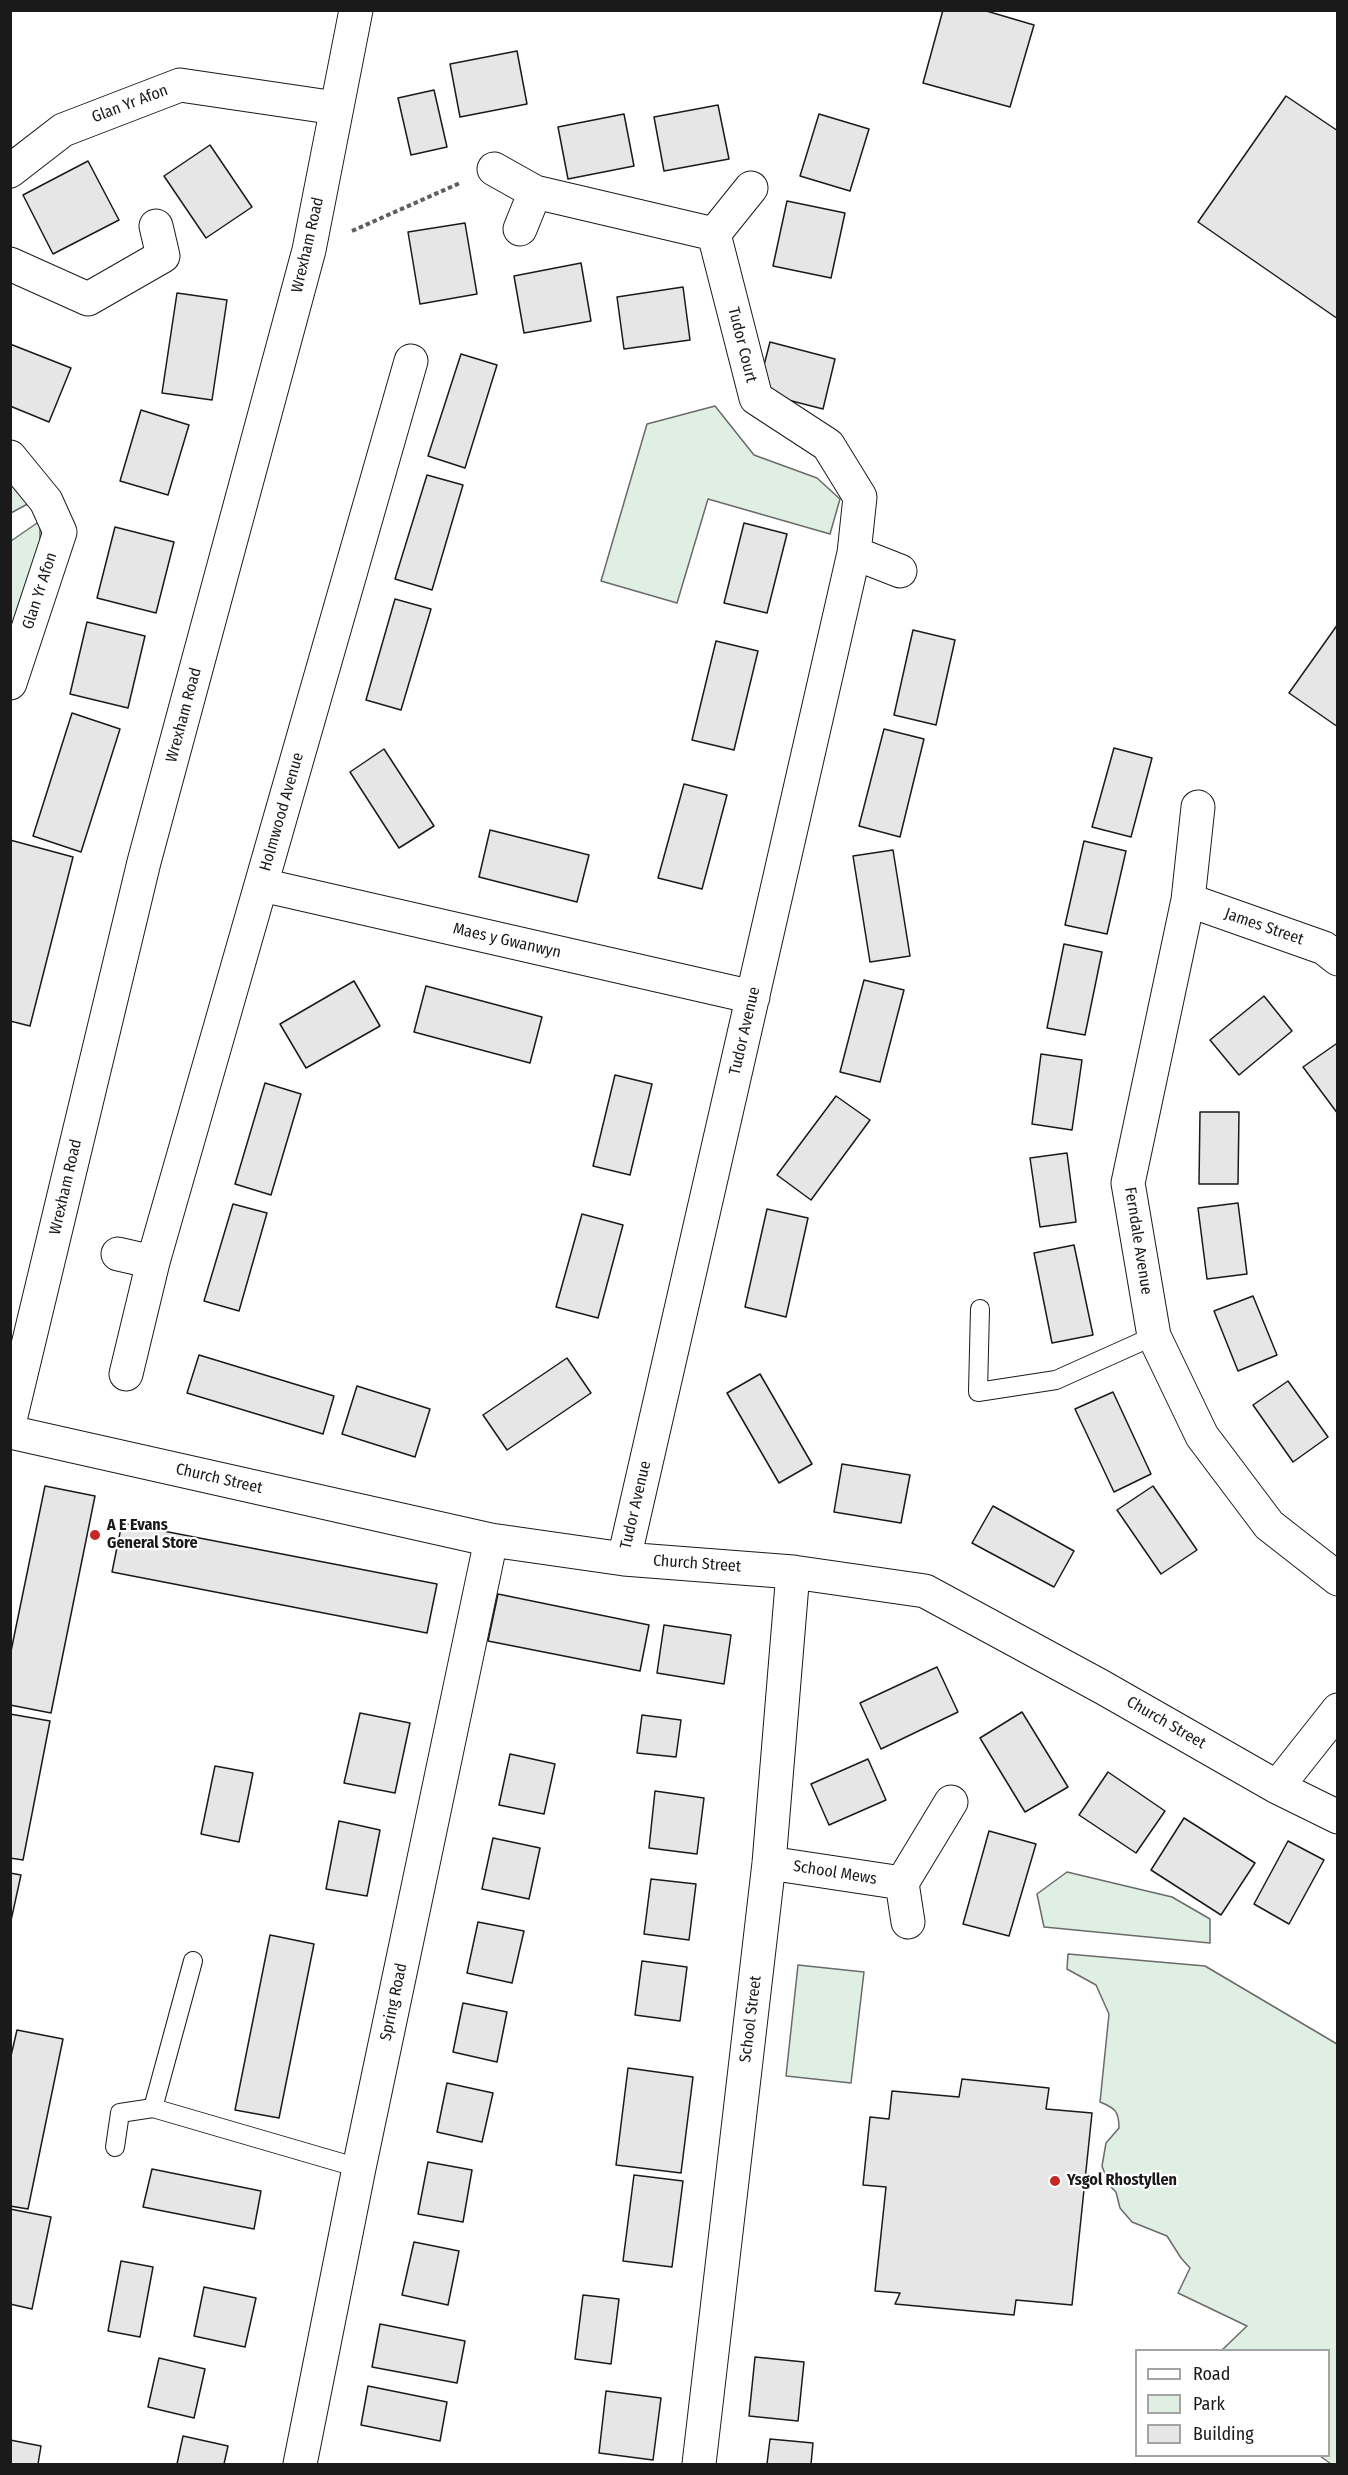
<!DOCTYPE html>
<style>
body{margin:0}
#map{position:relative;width:1348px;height:2475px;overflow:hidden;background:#fff;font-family:"Fira Sans Condensed",sans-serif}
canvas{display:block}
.frame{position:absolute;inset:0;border:12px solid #1a1a1a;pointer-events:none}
.legend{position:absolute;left:1135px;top:2349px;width:195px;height:108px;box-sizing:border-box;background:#fff;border:2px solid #a3a3a3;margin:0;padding:8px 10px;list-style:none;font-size:18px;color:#1a1a1a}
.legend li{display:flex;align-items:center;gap:12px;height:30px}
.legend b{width:30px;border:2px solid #a3a3a3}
</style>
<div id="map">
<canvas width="1348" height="2475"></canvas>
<div class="frame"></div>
<ul class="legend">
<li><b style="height:8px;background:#fff"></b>Road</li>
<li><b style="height:16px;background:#e0efe3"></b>Park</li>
<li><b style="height:16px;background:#e6e6e6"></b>Building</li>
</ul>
</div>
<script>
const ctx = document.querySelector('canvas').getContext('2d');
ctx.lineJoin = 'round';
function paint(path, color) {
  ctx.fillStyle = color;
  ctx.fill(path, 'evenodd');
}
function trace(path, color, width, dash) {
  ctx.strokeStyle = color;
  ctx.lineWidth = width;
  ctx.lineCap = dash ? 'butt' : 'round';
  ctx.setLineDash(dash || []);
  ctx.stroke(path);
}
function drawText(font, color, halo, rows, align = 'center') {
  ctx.font = font + ' "Fira Sans Condensed",sans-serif';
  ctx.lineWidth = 4.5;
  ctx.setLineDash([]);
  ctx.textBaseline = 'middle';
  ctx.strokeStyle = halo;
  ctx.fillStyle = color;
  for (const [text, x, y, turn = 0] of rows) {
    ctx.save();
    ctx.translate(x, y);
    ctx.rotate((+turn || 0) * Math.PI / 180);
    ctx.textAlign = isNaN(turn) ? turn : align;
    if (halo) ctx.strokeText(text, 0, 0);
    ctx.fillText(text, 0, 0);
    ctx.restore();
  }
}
const green = new Path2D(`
 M715 406 754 455 817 478 840 499 830 534 708 499 677 603 601 581 647 424Z
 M10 478 33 501 11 513H10Z
 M40 521V546L14 623 11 625V541Z
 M1067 1872 1172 1897 1210 1919V1943L1044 1927 1037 1894Z
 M1068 1954 1205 1966 1337 2044V2464H1331L1320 2456H1328V2350H1222L1247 2326 1178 2293 1190 2268 1181 2258 1167 2236 1132 2222 1120 2208 1116 2192 1109 2185 1102 2166 1106 2143 1119 2128C1119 2111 1115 2108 1100 2102L1109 2014 1096 1985 1067 1969Z
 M798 1965 864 1972 851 2083 786 2076Z`);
paint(green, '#e0efe3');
trace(green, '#6a6a6a', 1.5);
const building = new Path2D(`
 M943 10H983L1034 25 1010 107 923 83Z
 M517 51 527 104 460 117 450 64Z
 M434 90 447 147 411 155 398 98Z
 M1286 96 1338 131V319L1198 222Z
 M718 105 729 159 664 171 654 117Z
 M624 114 634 166 568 179 558 127Z
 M819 114 869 129 850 191 800 176Z
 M210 145 252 207 206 238 164 176Z
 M88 161 119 220 53 254 23 195Z
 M787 201 845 213 831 278 773 266Z
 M465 223 477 294 420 304 408 232Z
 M581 263 591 321 524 333 514 276Z
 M683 287 690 340 624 349 617 297Z
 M177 293 227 300 212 400 162 393Z
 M770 342 835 359 823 409 757 392Z
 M10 344 71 368 49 422 10 406Z
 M461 354 497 365 465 468 428 456Z
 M141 410 189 425 168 495 120 481Z
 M427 475 463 485 432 590 395 579Z
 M744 523 787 534 767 613 724 603Z
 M115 527 174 542 156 613 97 598Z
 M395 599 431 609 401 710 366 700Z
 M87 622 145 636 128 708 70 694Z
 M1338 624V727L1289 693Z
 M913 630 955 640 936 725 894 715Z
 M716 641 758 651 734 750 692 740Z
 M72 713 120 729 81 852 33 836Z
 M884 729 924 739 900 837 859 826Z
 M1114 748 1152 758 1131 837 1092 827Z
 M384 749 434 826 399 848 350 772Z
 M684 784 727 795 702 889 658 878Z
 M490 830 589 855 577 902 479 877Z
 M10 840 73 857 30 1026 10 1021Z
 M1084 841 1126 851 1107 934 1065 925Z
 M893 850 910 956 870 962 853 856Z
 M1064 944 1102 952 1085 1035 1047 1028Z
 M864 980 904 990 880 1082 840 1072Z
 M354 981 380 1026 306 1068 280 1024Z
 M426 986 542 1017 530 1063 414 1032Z
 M1264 996 1292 1031 1239 1075 1210 1040Z
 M1336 1044 1338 1046V1114L1303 1067Z
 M1041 1054 1082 1060 1072 1130 1032 1124Z
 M615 1075 652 1084 630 1175 593 1166Z
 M265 1083 301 1094 271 1195 235 1184Z
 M836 1096 870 1120 811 1200 777 1175Z
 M1200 1112H1239L1238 1184H1199Z
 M1067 1153 1076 1222 1040 1227 1030 1158Z
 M1238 1203 1247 1274 1207 1279 1198 1208Z
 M233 1204 267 1213 239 1311 204 1301Z
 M767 1209 808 1218 786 1317 745 1307Z
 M582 1214 623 1225 598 1318 556 1307Z
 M1074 1245 1093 1335 1052 1343 1034 1253Z
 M1253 1296 1277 1355 1238 1371 1214 1311Z
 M199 1355 334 1396 323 1434 187 1393Z
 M567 1358 591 1393 507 1450 483 1415Z
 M760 1374 812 1464 779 1483 727 1393Z
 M1288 1381 1328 1437 1293 1462 1253 1405Z
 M357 1386 430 1409 415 1457 342 1434Z
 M1113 1392 1151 1474 1114 1492 1075 1409Z
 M842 1464 910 1475 901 1523 834 1512Z
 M45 1486 95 1496 51 1713 10 1705V1656Z
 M1153 1486 1197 1550 1161 1574 1117 1510Z
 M993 1506 1074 1551 1054 1587 972 1543Z
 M122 1523 437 1584 427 1633 112 1572Z
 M498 1594 649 1625 640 1671 488 1641Z
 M664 1625 731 1635 724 1684 657 1673Z
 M937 1667 958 1712 881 1749 860 1703Z
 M1022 1712 1068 1787 1025 1812 980 1738Z
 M360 1713 410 1723 395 1793 344 1783Z
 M10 1714 50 1721 23 1860 10 1858Z
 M642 1715 681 1720 676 1757 637 1753Z
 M510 1754 555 1764 544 1814 499 1805Z
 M868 1759 886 1800 829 1825 811 1784Z
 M215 1766 253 1773 239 1842 201 1834Z
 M1108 1772 1165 1811 1136 1853 1079 1815Z
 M655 1791 704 1798 697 1854 649 1848Z
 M1184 1818 1255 1863 1221 1915 1151 1870Z
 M339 1821 380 1830 367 1896 326 1889Z
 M989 1831 1036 1844 1009 1936 963 1924Z
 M493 1838 540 1848 529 1899 482 1889Z
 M1288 1841 1324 1860 1289 1924 1254 1904Z
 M10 1873 21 1875 10 1925Z
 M651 1879 696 1884 689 1940 644 1934Z
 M478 1922 524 1931 512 1983 467 1973Z
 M270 1935 314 1944 279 2118 235 2110Z
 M642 1961 687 1967 680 2021 635 2015Z
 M463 2003 507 2012 497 2062 453 2052Z
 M17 2030 63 2039 28 2209 10 2206V2060Z
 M628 2068 693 2077 681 2173 616 2165Z
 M962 2079 1049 2088 1046 2109 1092 2113 1072 2305 1016 2300 1014 2315 895 2304 900 2293 875 2291 886 2187 863 2185 870 2117 889 2119 892 2091 959 2097Z
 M447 2083 493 2093 482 2142 437 2132Z
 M428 2162 472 2170 463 2222 418 2214Z
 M152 2169 261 2191 254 2229 143 2207Z
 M634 2175 683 2181 672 2267 623 2261Z
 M10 2209 51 2217 32 2309 10 2304Z
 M414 2242 459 2251 448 2305 402 2295Z
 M121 2261 153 2267 140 2337 108 2331Z
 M204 2287 256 2298 245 2347 194 2336Z
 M583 2295 619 2299 611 2364 575 2359Z
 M380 2324 465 2341 457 2383 372 2367Z
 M755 2357 804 2362 798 2421 749 2416Z
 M159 2358 205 2369 194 2418 148 2407Z
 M368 2386 447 2402 440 2441 361 2425Z
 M606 2391 661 2398 653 2460 599 2453Z
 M183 2436 228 2446 224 2464H177Z
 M770 2439 813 2443 811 2464H767Z
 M10 2440 41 2446 38 2464H10Z`);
paint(building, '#e6e6e6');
trace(building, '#1a1a1a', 1.5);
const lane = new Path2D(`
 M980 1309 978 1392 1056 1380 1154 1336
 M153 2108 193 1961
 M115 2147 120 2113 153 2108 359 2168`);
const street = new Path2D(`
 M494 169 535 192 714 234 756 398 828 445 860 497 854 553
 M10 171 63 130 180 85 336 108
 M520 229 535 192
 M714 234 751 188
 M10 264 88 299 163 256 156 226
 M10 457 46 501 60 532 10 683
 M1198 807 1188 900 1128 1183 1154 1336 1202 1436 1269 1525 1338 1579
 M262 885 753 997
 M1188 900 1324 948 1338 959
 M118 1254 153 1262
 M126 1374 153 1262 411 361
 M10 1432 491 1540 624 1559 793 1572 925 1591 1102 1687 1277 1787 1338 1817
 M624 1559 854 553 900 571
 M1277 1787 1338 1710
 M769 1863 902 1883 951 1802
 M902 1883 908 1922
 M300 2464 359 2168 491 1540
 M699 2464 769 1863 793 1572`);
const primary = new Path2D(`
 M10 1420 144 862 309 250 356 10`);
trace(lane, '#1a1a1a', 20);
trace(street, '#1a1a1a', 35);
trace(primary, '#1a1a1a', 35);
trace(new Path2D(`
 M352 231 460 183`), '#5f5f5f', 4, [4.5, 3]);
trace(lane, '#fff', 18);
trace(street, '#fff', 33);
trace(primary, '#fff', 33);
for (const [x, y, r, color] of [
 [95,1535,6,"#c62828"],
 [1055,2181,6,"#c62828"]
]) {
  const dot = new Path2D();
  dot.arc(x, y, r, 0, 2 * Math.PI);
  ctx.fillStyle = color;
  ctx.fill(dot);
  trace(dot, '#fff', 2);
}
drawText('16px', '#1a1a1a', '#fff', [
 ["Glan Yr Afon",130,104,-21],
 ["Wrexham Road",308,245,-77],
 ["Tudor Court",742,345,76],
 ["Glan Yr Afon",40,591,-72],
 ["Wrexham Road",184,715,-75],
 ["Holmwood Avenue",282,812,-74],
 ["James Street",1264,927,19],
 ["Maes y Gwanwyn",507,941,13],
 ["Tudor Avenue",745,1031,-77],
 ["Wrexham Road",66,1187,-77],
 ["Ferndale Avenue",1138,1241,81],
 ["Church Street",219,1479,13],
 ["Tudor Avenue",636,1505,-77],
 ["Church Street",697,1564,4],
 ["Church Street",1166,1723,30],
 ["School Mews",835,1873,9],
 ["Spring Road",394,2002,-78],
 ["School Street",751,2019,-83]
]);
drawText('bold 16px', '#1a1a1a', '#fff', [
 ["A E Evans",107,1526],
 ["General Store",107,1544],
 ["Ysgol Rhostyllen",1067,2181]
], 'left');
</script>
